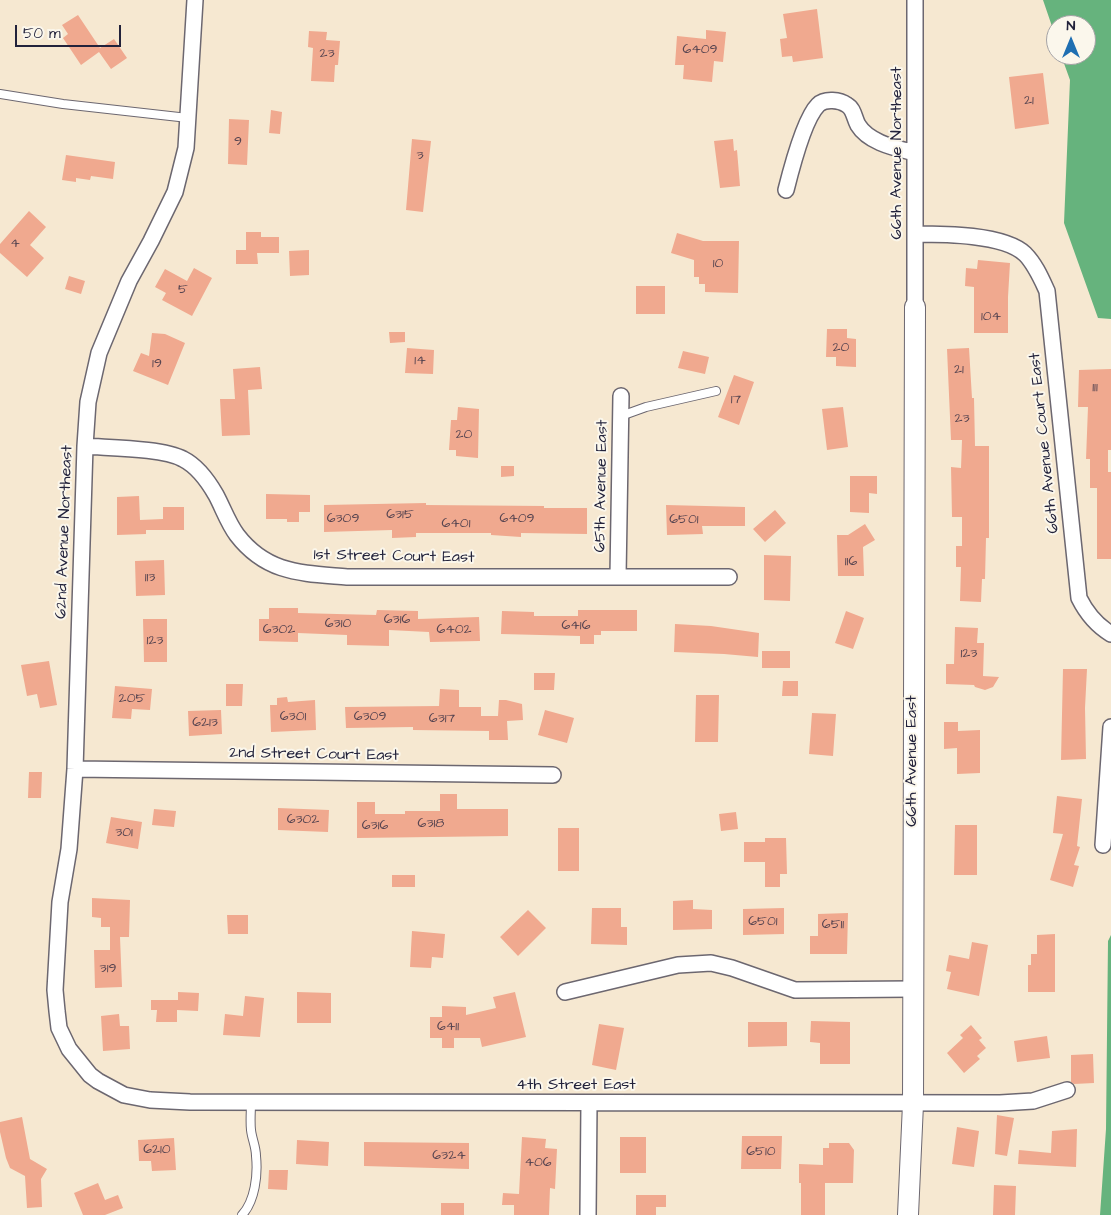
<!DOCTYPE html>
<style>
body{margin:0}
#map{position:relative;width:1111px;height:1215px;overflow:hidden;background:#f6e8d1;font-family:"Architects Daughter",sans-serif}
canvas{display:block}
.north{position:absolute;left:1046px;top:15px;width:50px;height:50px;box-sizing:border-box;background:#fbf7ec;border:1px solid #a4a2a5;border-radius:50%;rotate:0deg;font-size:14px;font-weight:700;line-height:20px;text-align:center;color:#22223b}
.north::after{content:'';display:block;margin:auto;width:18px;height:22px;background:#1f6fb2;clip-path:polygon(50% 0,100% 100%,50% 72%,0 100%)}
.scale{position:absolute;left:15px;top:25px;width:106px;height:22px;box-sizing:border-box;border:2px solid #22223b;border-top:0;padding-left:6px;font-size:15px;line-height:18px;white-space:nowrap;color:#22223b;-webkit-text-stroke:4px #fbf7ec;paint-order:stroke}
</style>
<div id="map">
<canvas width="1111" height="1215"></canvas>
<div class="north">N</div>
<div class="scale">50 m</div>
</div>
<script>
const ctx = document.querySelector('canvas').getContext('2d');
ctx.lineJoin = 'round';
function paint(path, color) {
  ctx.fillStyle = color;
  ctx.fill(path, 'evenodd');
}
function trace(path, color, width, dash) {
  ctx.strokeStyle = color;
  ctx.lineWidth = width;
  ctx.lineCap = dash ? 'butt' : 'round';
  ctx.setLineDash(dash || []);
  ctx.stroke(path);
}
function drawText(font, color, halo, rows, align = 'center') {
  ctx.font = font + ' "Architects Daughter",sans-serif';
  ctx.lineWidth = 4;
  ctx.setLineDash([]);
  ctx.textBaseline = 'middle';
  ctx.strokeStyle = halo;
  ctx.fillStyle = color;
  for (const [text, x, y, turn = 0] of rows) {
    ctx.save();
    ctx.translate(x, y);
    ctx.rotate((+turn || 0) * Math.PI / 180);
    ctx.textAlign = isNaN(turn) ? turn : align;
    if (halo) ctx.strokeText(text, 0, 0);
    ctx.fillText(text, 0, 0);
    ctx.restore();
  }
}
paint(new Path2D(`
 M1043 0H1111V319L1098 318 1064 223 1070 80 1061 55H1086V25H1056V38Z
 M1111 935V1215H1100L1106 1129 1108 941Z`), '#66b37d');
paint(new Path2D(`
 M817 9 823 58 793 62 792 56 782 57 780 39 787 38 783 14Z
 M78 15 100 48 114 39 127 58 111 69 99 52 81 65 63 38 68 34 62 25Z
 M706 30 726 32 723 62 714 61 712 82 683 79 684 65H675L677 36 706 39Z
 M309 31 327 32 326 40 340 41 338 65H335L334 82 311 81 313 48 308 47Z
 M1043 73 1049 124 1015 129 1009 77Z
 M271 110 282 112 280 134 269 133Z
 M229 119 249 120 247 165 228 164Z
 M412 139 431 141 423 212 406 210Z
 M733 139 734 151 737 150 740 186 720 188 714 141Z
 M66 155 115 162 113 179 91 176 90 180 76 178V182L62 180Z
 M29 211 46 227 30 245 44 258 27 277 0 253V244Z
 M246 232H261V237H279V253H257L258 264H236V250H246Z
 M677 233 703 241H739L738 293 705 292V284H699V277H694V260L671 253Z
 M309 250V275L290 276 289 251Z
 M978 260 1010 263 1008 297V333H974V287L965 286 966 268 977 269Z
 M194 268 212 278 192 316 162 300 166 293 155 287 165 269 187 281Z
 M69 276 85 281 81 294 65 289Z
 M636 286H665V314H636Z
 M827 329H847V338L856 339V367L836 366V357H826Z
 M389 332H405V342L390 343Z
 M152 333 165 334 185 343 168 385 133 371 141 353 149 356Z
 M407 348 434 350 433 374 405 373Z
 M969 348 972 398H974L975 446H989V538H986L985 579H982L981 602 960 601 961 567H956V546H962V517H952L951 467 961 468 962 440H951L947 349Z
 M683 351 709 357 705 374 678 368Z
 M260 367 262 389 248 390 250 435 222 436 220 399H235L233 369Z
 M1111 369V450H1108V472H1111V559H1097V488H1090V459H1086L1088 407H1078L1079 370Z
 M734 375 754 382 739 425 718 417Z
 M458 407 479 409 478 458 456 456V450H449L451 420H457Z
 M843 407 848 447 827 450 822 409Z
 M501 466H514V476L501 477Z
 M850 476H877V494L869 493V513L850 512Z
 M266 494 310 495V512H299V522H287V519H266Z
 M139 496 140 520 163 519V507H184V530H146V534L117 535V497Z
 M426 503V505L544 506V508H587V534L521 533V537L491 535V533H416V537L392 538V530L324 532V505Z
 M666 505 745 507V526H702L703 534 667 535Z
 M775 510 786 523 765 542 753 529Z
 M865 524 875 540 863 547 864 576H838L837 535H848Z
 M764 555 791 556 790 601 764 600Z
 M164 560 165 595 136 596 135 561Z
 M269 608H298V613L376 615 377 610 418 611V619L479 617 480 641 430 642 429 632 389 630V646L347 645V635L298 633V642L259 641V619H269Z
 M578 610H637V631H601V635H594V644H580V636L501 634 502 611 534 612V616H578Z
 M846 611 864 618 853 649 835 643Z
 M143 619H167V662H144Z
 M675 624 711 626 759 633 758 657 724 654 674 652Z
 M955 627 978 628 977 643H984L983 676 999 677 993 687 985 690 975 687 974 685 946 684V664H954Z
 M762 651H790V668H762Z
 M49 661 57 705 40 708 37 694 27 696 21 665Z
 M1063 669H1087L1085 708 1086 759 1061 760Z
 M534 673H555L554 690H534Z
 M783 681H798V696H782Z
 M226 684H243L242 706H226Z
 M115 686 152 689 150 710 132 709 131 719 112 718Z
 M440 689 459 690V707H481V716H498L499 700H506L522 704 523 720 507 721 508 740H489V731L413 730V727L346 728 345 707 439 706Z
 M696 695H719L718 742H695Z
 M287 697 288 702 315 700 316 730 271 732 270 705H277V698Z
 M221 710 222 734 189 736 188 711Z
 M545 710 574 718 567 743 538 735Z
 M812 713 836 714 833 756 809 754Z
 M944 722H958V731L980 730V773L957 774V748L944 749Z
 M29 772H42L41 798H28Z
 M440 794H457V809H508V836L357 838V802H375V814H405V811H440Z
 M1057 796 1082 799 1077 846 1080 847 1074 865 1079 866 1073 887 1050 880 1063 834 1053 833Z
 M278 808 329 810 328 832 278 830Z
 M154 809 176 811 174 827 152 825Z
 M736 812 738 829 721 831 719 814Z
 M111 817 142 822 138 849 106 843Z
 M955 825H977V875H954Z
 M558 828H579V871H558Z
 M765 838H786L787 874H780V887H765V862H744V842H765Z
 M392 875H415V887H392Z
 M92 898 130 900 129 937H120L122 987 95 988 94 950H110V927H101V918L92 917Z
 M693 900V909L712 910V929L673 930V901Z
 M592 908H621V927H627V945L591 944Z
 M784 908V934L743 935V909Z
 M528 910 546 928 518 956 500 937Z
 M848 913 847 954H810V936H818V914Z
 M227 915H248V934H228Z
 M412 931 445 934 443 958 432 957 431 968 410 967Z
 M1055 934V992H1028V965H1031V954H1037V935Z
 M972 942 988 945 979 996 947 989 951 972 946 971 949 955 969 959Z
 M178 992 199 993 198 1011 177 1010V1022H156L157 1010H151V1000H178Z
 M297 992 331 993V1023H297Z
 M515 992 526 1037 482 1047 480 1038H454V1048H442V1038H430V1017H442V1006L466 1007V1015L496 1008 493 997Z
 M245 996 264 998 260 1037 223 1035 225 1014 243 1016Z
 M119 1014 120 1026H129L130 1049 103 1051 101 1016Z
 M811 1021 850 1022V1064H820V1043L810 1042Z
 M748 1022H787V1046L748 1047Z
 M599 1024 624 1028 616 1070 592 1065Z
 M971 1025 982 1038 979 1040 986 1048 977 1056 980 1059 964 1073 947 1053 963 1038 960 1035Z
 M1047 1036 1050 1058 1017 1062 1014 1041Z
 M1093 1054 1094 1083 1074 1084 1071 1082V1055Z
 M997 1115 1014 1118 1007 1156 995 1154Z
 M22 1117 30 1159 47 1169 41 1179 42 1207 27 1208 25 1176 10 1168 6 1158 0 1132V1122Z
 M957 1127 979 1131 974 1167 952 1164Z
 M1077 1129 1076 1167 1018 1164 1019 1150 1051 1153 1052 1131Z
 M742 1136H782L781 1169H741Z
 M522 1137 546 1139 545 1148 557 1149 555 1189 550 1188 549 1215H514V1205H502L503 1193 519 1194Z
 M620 1137H646V1173H620Z
 M174 1138 176 1170 152 1171 151 1161H139L138 1140Z
 M297 1140 329 1142 328 1166 296 1164Z
 M364 1142 469 1143V1169L364 1166Z
 M829 1143H849L854 1150 853 1183H825V1215H801V1183H799V1164L823 1165V1148H829Z
 M269 1170H288L287 1190 268 1189Z
 M98 1183 105 1200 118 1195 123 1208 105 1215H83L74 1193Z
 M994 1185 1016 1186 1015 1215H993Z
 M636 1195H666V1207H656V1215H636Z
 M441 1203H464V1215H441Z`), '#f0a98f');
const service = new Path2D(`
 M0 94 63 104 188 118
 M621 416 646 407 716 391
 M242 1215C255 1201 258 1175 256 1156 256 1147 252 1139 251 1130 250 1121 251 1111 251 1103`);
const minor = new Path2D(`
 M195 0 186 148 175 192 151 241 129 281 99 353 88 402 85 446 75 769 69 849 60 902 55 990 57 1011 59 1028 69 1049 90 1075 98 1081 124 1095 150 1100 190 1102 1000 1103 1033 1101 1067 1090
 M786 190C791 170 804 119 818 105 825 98 840 100 847 105 854 109 854 118 858 125 869 143 896 148 915 153
 M915 234C943 234 1004 234 1025 254 1035 264 1041 278 1047 291L1079 598C1087 614 1096 625 1111 634
 M915 307V0
 M85 446C109 448 163 448 183 459 197 466 208 481 216 495 223 508 228 523 237 535 267 574 302 573 347 577H729
 M618 576 621 396
 M75 769 553 775
 M1103 845 1111 727
 M565 992 678 965 711 963 732 968 795 990 912 989
 M588 1215 589 1103`);
const tertiary = new Path2D(`
 M908 1215 913 1104 915 307`);
trace(service, '#6c6770', 10);
trace(minor, '#6c6770', 18);
trace(tertiary, '#6c6770', 22);
trace(service, '#fff', 8);
trace(minor, '#fff', 15);
trace(tertiary, '#fff', 20);
drawText('14px', '#564450', null, [
 ["6409",700,50],
 ["23",327,54],
 ["21",1029,101],
 ["9",238,142],
 ["3",420,156],
 ["4",15,244],
 ["10",718,264],
 ["5",183,290],
 ["104",991,317],
 ["20",841,348],
 ["14",420,361],
 ["19",157,364],
 ["21",959,370],
 ["111",1095,388],
 ["17",736,400],
 ["23",962,419],
 ["20",464,435],
 ["6315",400,515],
 ["6309",343,519],
 ["6409",517,519],
 ["6501",684,520],
 ["6401",456,524],
 ["116",851,562],
 ["113",150,578],
 ["6316",397,620],
 ["6310",338,624],
 ["6416",576,626],
 ["6302",279,630],
 ["6402",454,630],
 ["123",155,641],
 ["123",969,654],
 ["205",132,699],
 ["6301",293,717],
 ["6309",370,717],
 ["6317",442,719],
 ["6213",205,723],
 ["6302",303,820],
 ["6318",431,824],
 ["6316",375,826],
 ["301",124,833],
 ["6501",763,922],
 ["6511",833,925],
 ["319",108,969],
 ["6411",448,1027],
 ["6210",157,1150],
 ["6510",761,1152],
 ["6324",449,1156],
 ["406",538,1163]
]);
drawText('16px', '#22223b', '#fbf7ec', [
 ["66th Avenue Northeast",898,153,-90],
 ["66th Avenue Court East",1045,443,-96],
 ["65th Avenue East",602,486,-89],
 ["62nd Avenue Northeast",65,532,-88],
 ["1st Street Court East",394,557,1],
 ["2nd Street Court East",314,755,1],
 ["66th Avenue East",913,761,-90],
 ["4th Street East",576,1086]
]);
</script>
